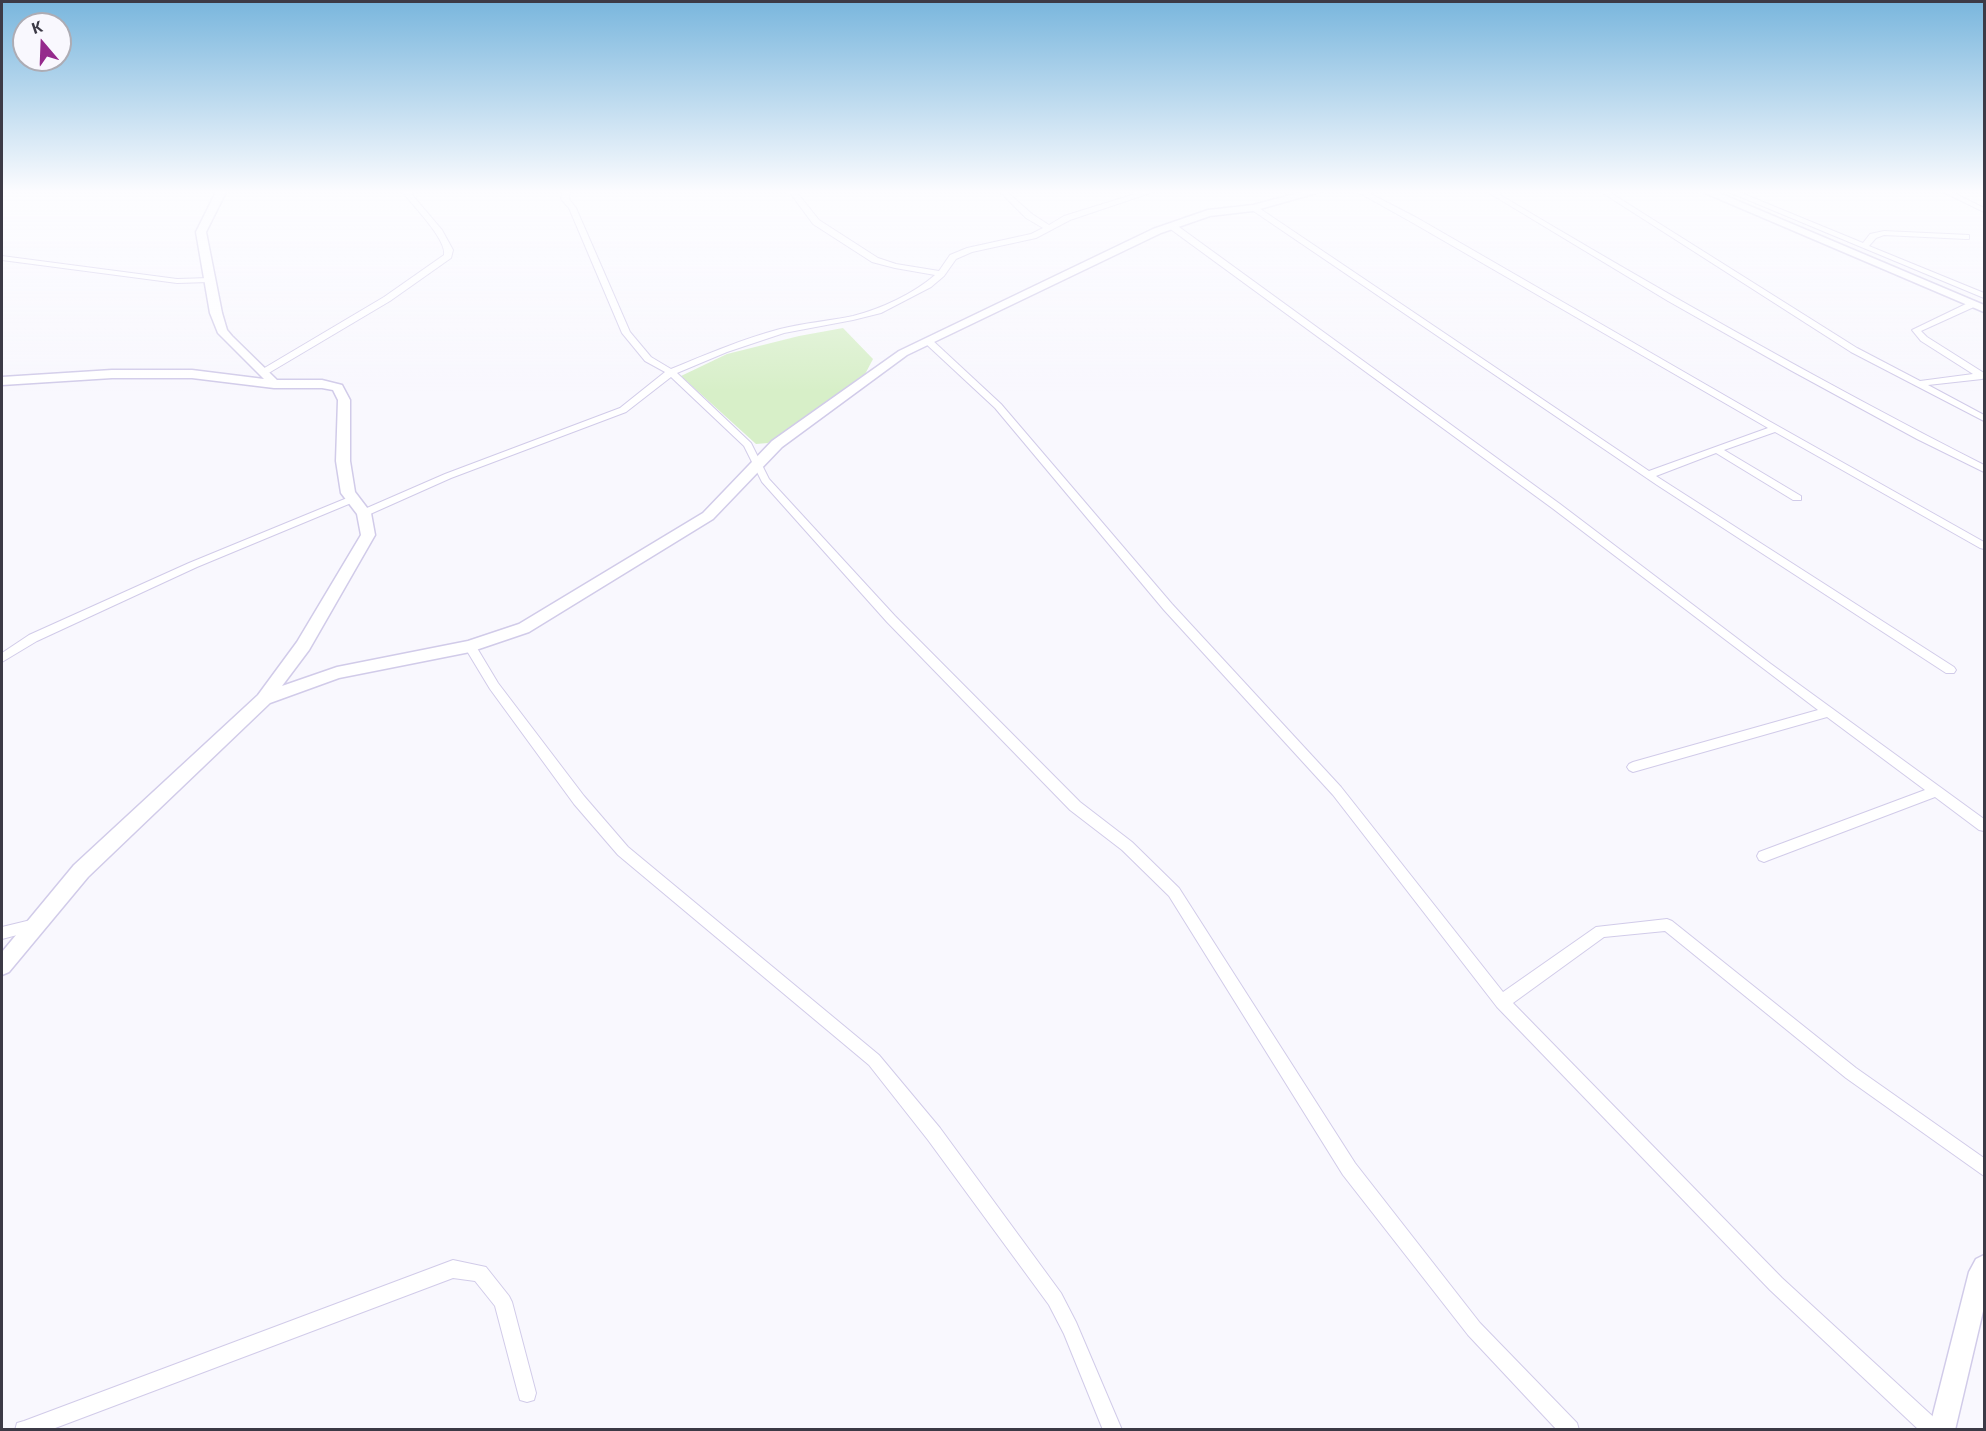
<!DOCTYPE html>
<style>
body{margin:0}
#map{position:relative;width:1986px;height:1431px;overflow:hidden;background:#f9f8fe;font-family:"Exo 2",sans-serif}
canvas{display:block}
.frame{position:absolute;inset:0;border:3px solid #3c3a46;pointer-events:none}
.north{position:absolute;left:12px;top:12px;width:60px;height:60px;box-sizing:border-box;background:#f9f8fe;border:2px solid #adacb4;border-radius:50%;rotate:341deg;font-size:16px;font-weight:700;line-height:24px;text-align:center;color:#3c3a46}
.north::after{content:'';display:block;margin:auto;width:21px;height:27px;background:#952a8c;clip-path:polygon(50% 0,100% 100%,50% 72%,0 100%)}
</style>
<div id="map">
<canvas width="1986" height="1431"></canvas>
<div class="frame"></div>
<div class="north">K</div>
</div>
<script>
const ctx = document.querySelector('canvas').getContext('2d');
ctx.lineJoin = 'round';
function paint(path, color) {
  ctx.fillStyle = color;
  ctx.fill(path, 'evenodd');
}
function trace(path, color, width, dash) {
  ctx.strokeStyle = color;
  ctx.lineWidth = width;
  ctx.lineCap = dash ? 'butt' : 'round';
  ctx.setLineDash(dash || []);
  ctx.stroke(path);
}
paint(new Path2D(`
 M843 328 873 359 863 378 768 443 756 444 681 376 727 354 799 336Z`), '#d7efc8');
const street = new Path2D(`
 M401 190H408L442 230 453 250 451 258 390 301 267 374H261V370L384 297 444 255C447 239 411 204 401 190Z
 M563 190H570L569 199 576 208 630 332 651 357 671 369C707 354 743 339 780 329 804 323 829 321 853 316 881 309 913 294 935 275L895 268 872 262 813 224 788 190H795L819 220 878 258 896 264 939 271 950 255 967 248 1031 234 1043 228 1026 218 998 190H1005L1032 214 1049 225 1064 216 1148 190H1159L1070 220 1036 238 972 252 956 259 944 276 931 287 881 313 853 320 784 333 727 352 677 373 751 443 769 479 895 616 1080 802 1132 842 1179 888 1355 1163 1480 1323 1577 1423 1579 1430H1557L1468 1335 1343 1175 1169 896 1122 850 1070 810 887 622 762 482 744 446 671 377 626 412 451 478 368 515H360V511L445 474 620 408 665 372 645 361 622 333 569 208 561 199Z
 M1354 190H1363L1419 219 1769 421 1984 542V549L1980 548 1775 432 1724 450 1801 496V500H1793L1716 453 1656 476 1954 667 1956 670 1954 673H1946L1657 485 1249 208 1256 206 1649 471 1768 428 1413 223Z
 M1484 190H1492C1654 287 1817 380 1984 465V472L1917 439 1792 371 1668 301Z
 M1598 190H1606L1857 348 1920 381 1973 374 1921 341 1912 330 1970 302H1976V306L1921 331 1927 337 1984 373V378L1982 379 1928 385 1984 415V421L1851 352Z
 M1724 190H1734L1863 243 1870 234 1884 231 1969 235V239H1966L1884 235 1876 238 1869 246 1984 293V298Z
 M1939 190H1948L1984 208V212Z
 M1169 224H1175L1560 504 1771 664 1984 819V831L1979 830 1935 797 1769 860 1764 862 1759 860 1757 856 1759 852 1925 790 1827 717 1633 772 1629 770 1627 767 1629 764 1633 762 1818 710 1552 508 1169 228Z
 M2 256 177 279 210 278 214 280 210 282 177 283 2 260Z
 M925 339H931L1001 404 1172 604 1341 787 1503 992 1596 927 1667 919 1672 921 1856 1068 1984 1158V1176L1846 1078 1665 931 1604 937 1513 1003 1782 1278 1940 1423 1942 1430H1919L1770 1290 1497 1007 1333 795 1164 610 995 408 925 343Z
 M352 496 357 499 356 501 197 567 37 641 2 662V653L29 635 189 563Z
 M470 642 474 643 498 683 584 796 628 847 879 1055 940 1128 1061 1293 1076 1322 1122 1430H1103L1064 1334 1049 1305 928 1140 869 1065 618 855 574 804 490 689 464 646Z
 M35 919 40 921 42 925 40 929 2 939V927Z
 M453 1260 486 1267 509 1296 512 1302 536 1393 534 1400 527 1402 520 1400 518 1393 495 1306 475 1281 453 1278 50 1430H15L17 1423 24 1421Z`);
const secondary = new Path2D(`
 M217 190H227L206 232 222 313 227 330 232 336 277 380H322L342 385 350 400V461L355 492 371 513 375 535 309 650 282 686 337 667 468 641 519 624 703 513 772 441 899 351 1153 229 1208 210 1253 205 1310 190H1327L1253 211 1210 216 1161 233 907 355 782 447 713 519 529 632 470 652 339 678 270 703 88 877 9 972 2 975V952L74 865 258 695 297 642 361 535 357 514 341 493 336 461 338 400 333 390 322 388H274L192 378H112L2 385V377L112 370H192L264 379 218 333 210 313 196 232Z
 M1698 190H1712L1984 305V312Z
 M1984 1255V1307L1955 1430H1929L1969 1272 1976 1259Z`);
trace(street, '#d1cbe9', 2);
trace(secondary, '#d1cbe9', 3);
paint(street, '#fff');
paint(secondary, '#fff');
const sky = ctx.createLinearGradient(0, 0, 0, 391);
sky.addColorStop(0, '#79b6dd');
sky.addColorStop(0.49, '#fcfcff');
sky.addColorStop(1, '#fcfcff00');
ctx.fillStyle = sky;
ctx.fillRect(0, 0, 1986, 391);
</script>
